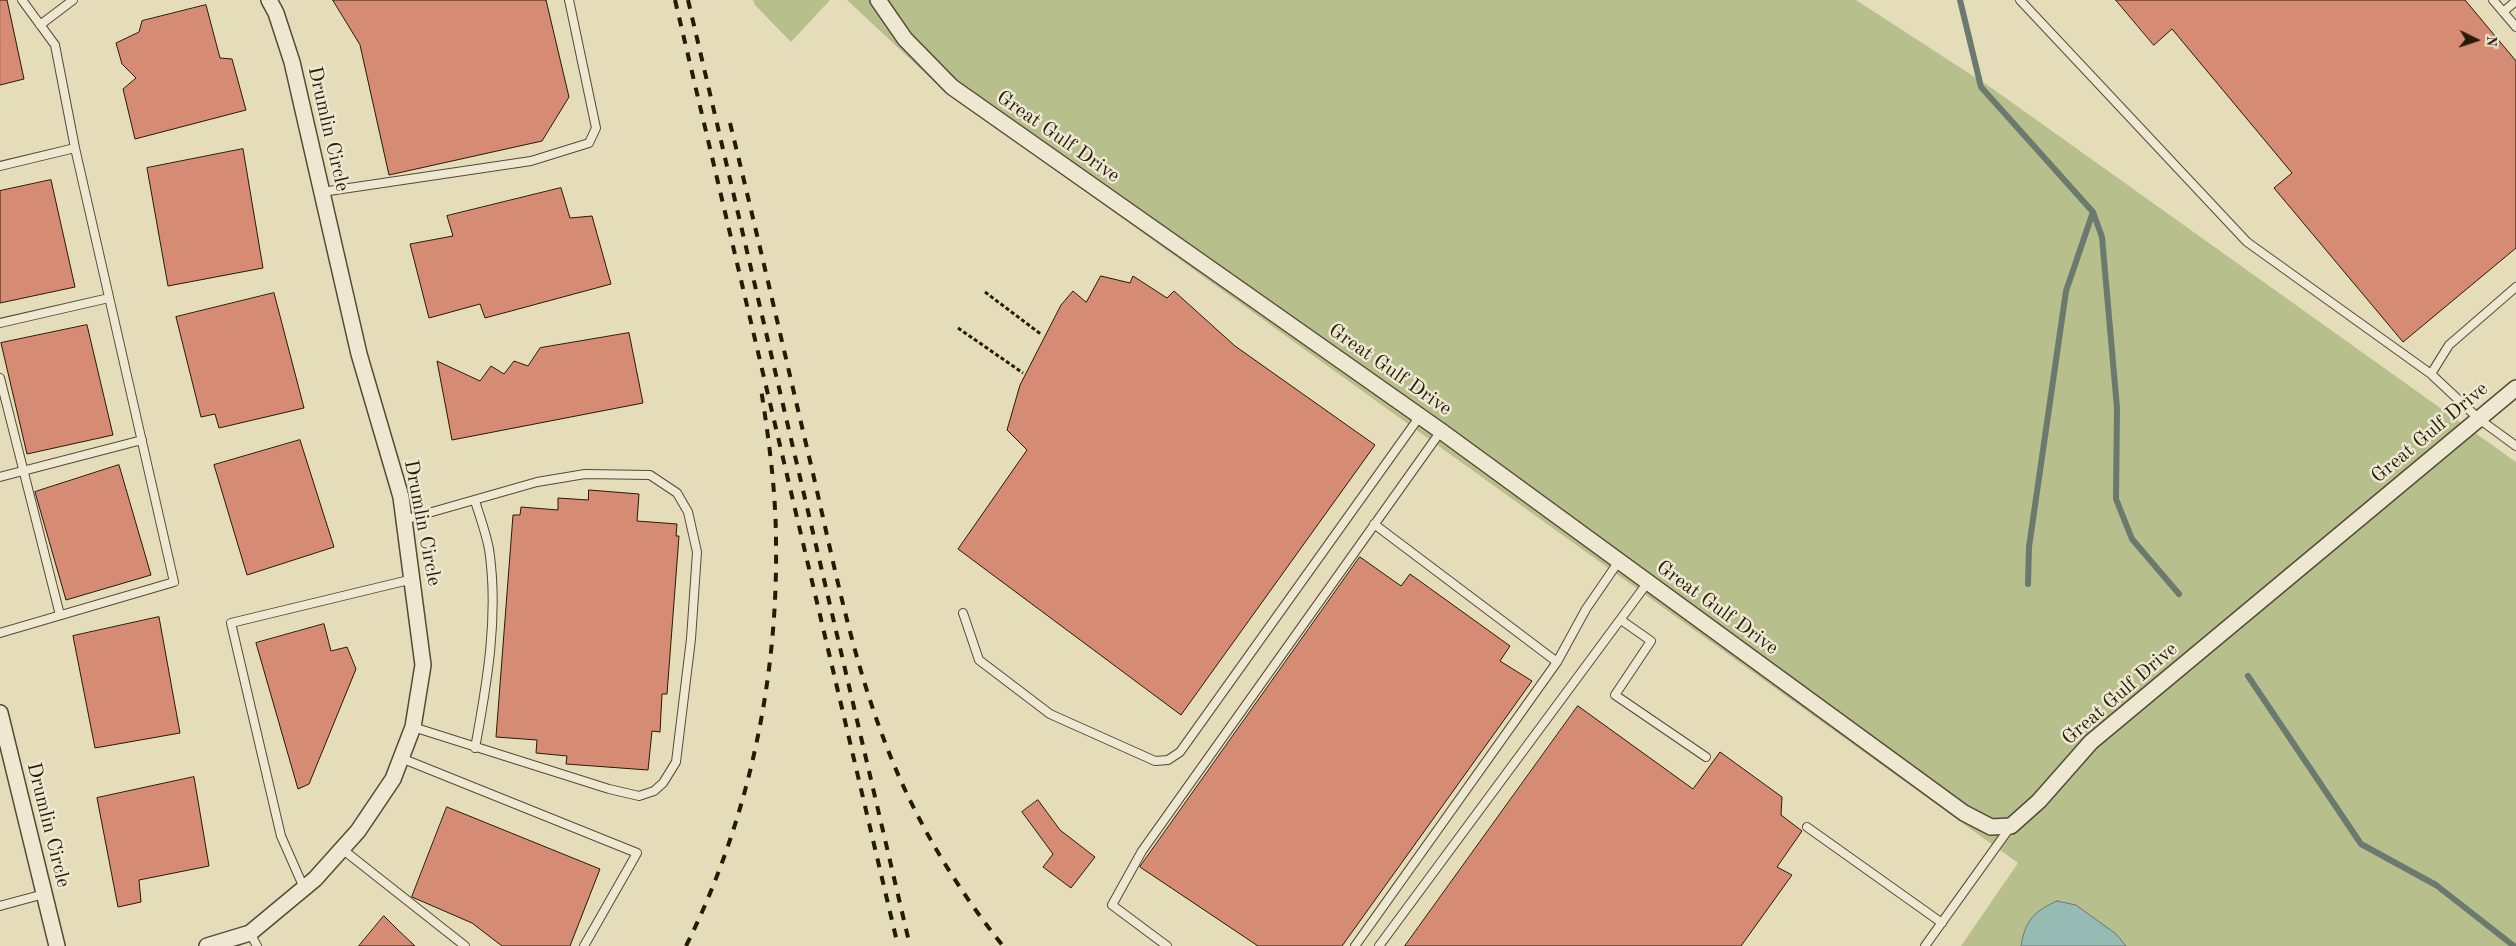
<!DOCTYPE html>
<style>
body{margin:0}
#map{position:relative;width:2516px;height:946px;overflow:hidden;background:#e5dcba;font-family:"Old Standard TT",serif}
canvas{display:block}
.north{position:absolute;left:2451px;top:15px;width:50px;height:50px;-webkit-text-stroke:4px #eee8d2;paint-order:stroke;rotate:94deg;font-size:14px;font-weight:700;line-height:20px;text-align:center;color:#271a06}
.north::after{content:'';display:block;margin:auto;width:18px;height:22px;background:#271a06;clip-path:polygon(50% 0,100% 100%,50% 72%,0 100%)}
</style>
<div id="map">
<canvas width="2516" height="946"></canvas>
<div class="north">N</div>
</div>
<script>
const ctx = document.querySelector('canvas').getContext('2d');
ctx.lineJoin = 'round';
function paint(path, color) {
  ctx.fillStyle = color;
  ctx.fill(path, 'evenodd');
}
function trace(path, color, width, dash) {
  ctx.strokeStyle = color;
  ctx.lineWidth = width;
  ctx.lineCap = dash ? 'butt' : 'round';
  ctx.setLineDash(dash || []);
  ctx.stroke(path);
}
function drawText(font, color, halo, rows, align = 'center') {
  ctx.font = font + ' "Old Standard TT",serif';
  ctx.lineWidth = 5;
  ctx.setLineDash([]);
  ctx.textBaseline = 'middle';
  ctx.strokeStyle = halo;
  ctx.fillStyle = color;
  for (const [text, x, y, turn = 0] of rows) {
    ctx.save();
    ctx.translate(x, y);
    ctx.rotate((+turn || 0) * Math.PI / 180);
    ctx.textAlign = isNaN(turn) ? turn : align;
    if (halo) ctx.strokeText(text, 0, 0);
    ctx.fillText(text, 0, 0);
    ctx.restore();
  }
}
paint(new Path2D(`
 M753 0H830L791 42 755 5Z
 M847 0H1856L1993 89 2516 462V946H1961L2018 863 940 87Z`), '#b7bf8d');
const water = new Path2D(`
 M2057 901 2076 905 2116 934 2126 946H2021C2025 921 2034 911 2057 901Z`);
paint(water, '#96bab4');
trace(water, '#6a7a6e', 1);
trace(new Path2D(`
 M1960 0 1981 87 2093 212 2102 237 2117 408 2116 499 2132 539 2179 594
 M2028 584 2029 547 2066 291 2093 212
 M2248 676 2361 844 2436 885 2514 946`), '#6a7a6e', 6);
const building = new Path2D(`
 M0 0H7L24 79 0 85Z
 M333 0H546L569 97 542 141 389 175 360 45Z
 M2116 0H2465L2516 61V248L2403 342 2274 188 2292 173 2172 29 2154 45Z
 M206 5 220 58 232 59 246 110 135 139 123 89 136 78 122 64 116 43 139 32 142 21Z
 M243 149 263 268 168 286 147 168Z
 M51 180 75 287 0 303V191Z
 M561 188 570 218 592 216 611 284 485 318 480 304 429 318 410 244 453 236 447 216Z
 M1101 276 1130 283 1133 276 1167 298 1174 291 1235 346 1375 445 1181 715 958 549 1027 450 1007 430 1020 385 1061 305 1073 291 1086 302Z
 M274 293 304 408 219 428 215 414 201 417 176 317Z
 M87 325 113 435 27 454 1 343Z
 M629 333 643 403 452 440 437 361 480 381 491 366 504 374 514 361 528 366 540 348Z
 M300 440 334 547 247 575 214 465Z
 M119 465 151 575 66 600 35 492Z
 M589 490 639 494 637 521 677 524 676 536H679L667 694H662L660 732 652 731 648 770 566 764 567 756 536 753 537 740 496 737 513 515H520L521 507 558 510V498L588 500Z
 M1360 557 1401 586 1410 574 1510 646 1500 661 1532 681 1342 946H1258L1140 867Z
 M159 617 180 733 95 748 73 636Z
 M324 624 331 651 347 647 356 669 309 784 298 789 256 643Z
 M1578 706 1693 789 1720 752 1782 797 1781 815 1802 831 1777 867 1792 875 1741 946H1405Z
 M194 777 209 866 139 880 141 902 118 907 97 798Z
 M1038 800 1060 830 1095 857 1071 888 1043 867 1053 854 1022 812Z
 M447 807 600 869 570 946H502L472 923 412 897Z
 M384 916 398 930 415 946H359Z`);
paint(building, '#d68b74');
trace(building, '#271a06', 1);
const lane = new Path2D(`
 M22 0 55 45 75 148
 M2020 0 2247 242 2431 374 2479 419 2516 446
 M2493 0 2516 27
 M2503 12 2516 1
 M40 25 73 0
 M0 166 75 148 174 582 0 633
 M322 192 531 161 589 143 596 128 569 0
 M0 323 109 298
 M2431 374 2449 345 2516 287
 M0 378 60 615
 M0 477 142 440
 M404 520 537 482 585 474 650 475 677 493 688 512 697 552 691 639 676 762 663 783 654 791 639 796 609 789 413 727
 M1374 524 1557 662
 M963 613 979 660 1050 714 1155 761 1168 760 1180 752 1420 416
 M1621 620 1651 641 1615 695 1706 757
 M475 748C487 684 499 615 489 549 486 533 480 517 475 501
 M401 758 637 853 584 946
 M1807 827 1942 923
 M342 849 465 946
 M304 888 281 836 231 623 413 579
 M0 906 44 894
 M250 933 257 946
 M1167 946 1112 905 1142 851 1441 431
 M1355 946 1557 662 1586 609 1619 561
 M1379 946 1648 582
 M1925 946 2011 826`);
const street = new Path2D(`
 M878 0 905 39 952 87 1441 431 1964 813 1991 827 2011 826 2039 801 2091 742 2516 388
 M0 713 57 946
 M207 946 250 933 315 879 358 831 393 779 413 727 423 665 401 497 359 354 292 62 276 13 269 0`);
trace(lane, '#564a33', 10);
trace(street, '#564a33', 18);
trace(new Path2D(`
 M985 292 1042 335
 M958 328 1023 373`), '#271a06', 3, [4, 2.5]);
trace(lane, '#eee8d2', 8);
trace(street, '#eee8d2', 15);
trace(new Path2D(`
 M675 0 898 946
 M688 0 910 946
 M730 123C758 237 784 351 811 465 833 559 851 655 886 745 914 818 954 885 1003 946
 M686 946C748 822 778 681 776 543 776 492 769 440 761 389`), '#271a06', 4, [9, 9]);
drawText('20px', '#271a06', '#eee8d2', [
 ["Drumlin Circle",328,129,77],
 ["Great Gulf Drive",1058,137,35],
 ["Great Gulf Drive",1390,370,35],
 ["Great Gulf Drive",2430,433,-40],
 ["Drumlin Circle",422,523,79],
 ["Great Gulf Drive",1717,608,36],
 ["Great Gulf Drive",2120,694,-41],
 ["Drumlin Circle",48,825,76]
]);
</script>
